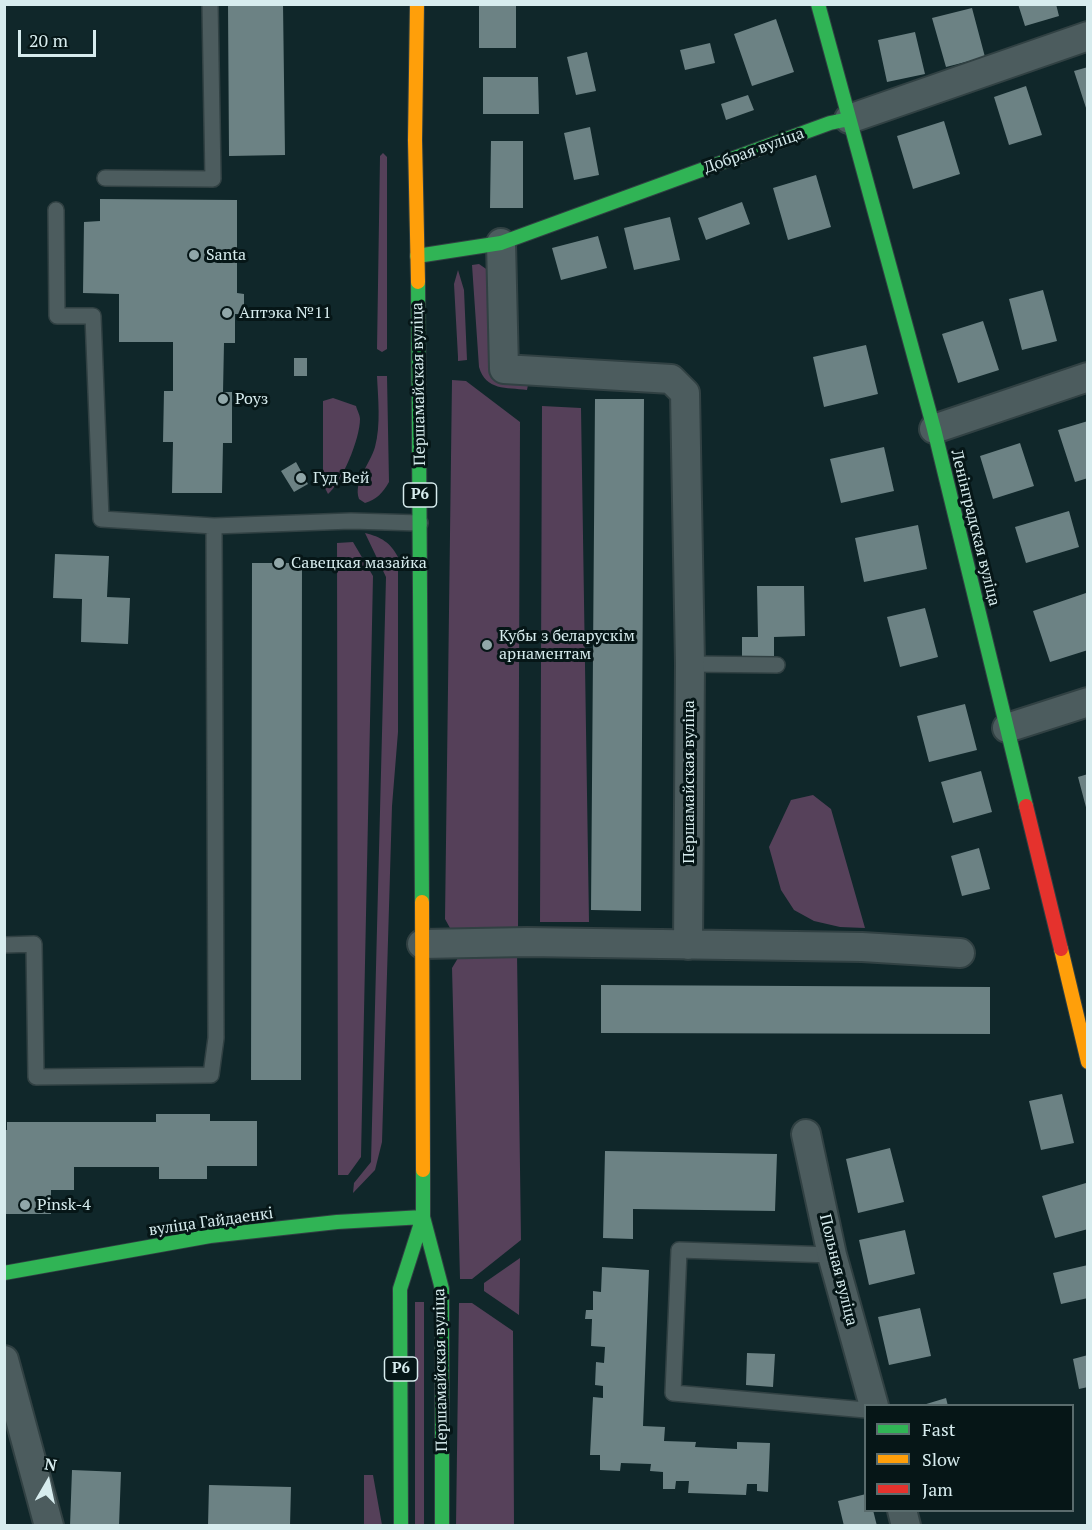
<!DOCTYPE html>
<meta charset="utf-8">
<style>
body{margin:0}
#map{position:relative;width:1092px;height:1530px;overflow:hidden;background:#10272a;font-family:"PT Serif",serif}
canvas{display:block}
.frame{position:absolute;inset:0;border:6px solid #d7ecee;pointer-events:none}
.legend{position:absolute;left:864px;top:1404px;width:210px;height:108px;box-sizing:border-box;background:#061617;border:2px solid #5a6c6d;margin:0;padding:8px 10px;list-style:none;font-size:18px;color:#d7ecee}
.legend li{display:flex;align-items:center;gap:12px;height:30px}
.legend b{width:30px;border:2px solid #5a6c6d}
.north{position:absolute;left:18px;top:1452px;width:60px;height:60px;-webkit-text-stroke:4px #061617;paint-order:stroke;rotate:9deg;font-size:16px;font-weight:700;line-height:24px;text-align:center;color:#d7ecee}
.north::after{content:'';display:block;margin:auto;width:21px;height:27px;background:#d7ecee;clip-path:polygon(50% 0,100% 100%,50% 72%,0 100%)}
.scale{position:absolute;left:18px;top:30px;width:78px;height:27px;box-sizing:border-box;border:3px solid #d7ecee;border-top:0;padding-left:8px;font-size:18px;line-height:21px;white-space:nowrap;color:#d7ecee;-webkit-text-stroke:4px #061617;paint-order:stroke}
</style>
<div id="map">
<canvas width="1092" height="1530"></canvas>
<div class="frame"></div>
<ul class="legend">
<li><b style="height:8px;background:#30b455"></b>Fast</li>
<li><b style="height:8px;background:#ff9f0a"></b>Slow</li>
<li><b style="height:8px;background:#e5322d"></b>Jam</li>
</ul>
<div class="north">N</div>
<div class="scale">20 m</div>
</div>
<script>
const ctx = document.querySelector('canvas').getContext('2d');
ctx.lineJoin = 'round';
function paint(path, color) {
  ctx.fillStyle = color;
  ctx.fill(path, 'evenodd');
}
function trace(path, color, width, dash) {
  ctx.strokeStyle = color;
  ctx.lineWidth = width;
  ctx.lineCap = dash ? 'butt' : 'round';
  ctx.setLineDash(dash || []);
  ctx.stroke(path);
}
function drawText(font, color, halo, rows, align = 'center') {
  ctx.font = font + ' "PT Serif",serif';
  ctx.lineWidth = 6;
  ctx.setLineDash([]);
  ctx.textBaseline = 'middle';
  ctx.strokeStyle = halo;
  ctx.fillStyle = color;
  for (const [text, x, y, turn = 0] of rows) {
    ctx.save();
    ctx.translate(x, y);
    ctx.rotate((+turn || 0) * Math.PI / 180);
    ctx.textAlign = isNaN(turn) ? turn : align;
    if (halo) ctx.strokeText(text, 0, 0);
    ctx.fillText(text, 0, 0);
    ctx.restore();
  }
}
paint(new Path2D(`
 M383 153 387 157V349L382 352 377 349 380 156Z
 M479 264 492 273 494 376 528 385 527 390C506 387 486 391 479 367L472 265Z
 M458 270 464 290 467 360 458 361V357L454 284Z
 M377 376H387L389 482C382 494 377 499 365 503L359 499C353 482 370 464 375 447 381 425 378 398 377 376Z
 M452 380 466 381 520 422 518 933 458 932 450 928 445 919Z
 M333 398 356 406C357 410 360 415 360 419 360 439 342 482 328 494L323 484V401Z
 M542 406 581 408 589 922H540Z
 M365 533C381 537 390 542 398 557V732L392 806 382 1142 375 1170 353 1193 354 1183 371 1162 386 577Z
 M415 1302H424V1525L415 1526Z
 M364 1475H373L382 1525H364Z`), '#554059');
paint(new Path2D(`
 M353 542 373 576 361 1157 348 1175H338L337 543Z
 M813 795 831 809 865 928 840 927 814 921 794 910 781 890 769 847 791 800Z
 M517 953 521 1240 472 1279H460L452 968 458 958 465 955Z
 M520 1258 519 1315 484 1291V1283Z
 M459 1303H472L513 1331 514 1525 456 1526Z`), '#56415a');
paint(new Path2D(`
 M228 4H283L285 155 229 156Z
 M479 4H516V48H479Z
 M1018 4H1056L1059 16 1025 26Z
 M972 8 985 57 946 67 932 18Z
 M776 19 794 72 752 86 734 34Z
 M915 32 925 74 887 82 878 40Z
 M710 43 715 63 685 70 680 50Z
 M587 52 596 91 576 95 567 57Z
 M1088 67V111H1087L1074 71Z
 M483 77H538L539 114H483Z
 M1026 86 1042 135 1009 145 994 97Z
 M748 95 754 110 726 120 721 104Z
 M944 121 960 174 913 189 897 136Z
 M590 127 599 175 574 180 564 133Z
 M491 141H523V208H490Z
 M816 175 831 227 788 240 773 188Z
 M100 199 237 200V293L244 294V314H235V343H224L223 392H232V443H223L222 493H172L173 442H163L164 391H173V342H119V294L83 293 84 222 100 221Z
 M742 202 750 224 706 240 698 218Z
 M670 217 680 260 634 270 624 228Z
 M598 236 607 268 561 280 552 248Z
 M1043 290 1057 341 1022 350 1009 299Z
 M983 321 999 370 958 383 942 334Z
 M866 345 878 394 824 407 813 357Z
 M294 358H307V376H294Z
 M595 399H644L641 911 591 910Z
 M1088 421V478L1075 482 1058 430Z
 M1020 443 1034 486 993 499 980 456Z
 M884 447 894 491 841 503 830 459Z
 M296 462 308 484 294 492 281 471Z
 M1069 511 1079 547 1026 563 1015 527Z
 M918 525 927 569 864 582 855 538Z
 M55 554 109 556 107 597 130 598 128 644 81 642 82 599 53 598Z
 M252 563H302L301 1080H251Z
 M757 586H804L805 636 774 637V661H742V637H758Z
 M1086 593 1088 650 1050 662 1033 611Z
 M925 608 938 657 900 667 887 617Z
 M965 704 977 750 929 762 917 716Z
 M981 771 992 812 953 823 941 782Z
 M1088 774V811H1087L1078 777Z
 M979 848 990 889 962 896 951 856Z
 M601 985 990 987V1034L601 1033Z
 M1062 1094 1074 1143 1041 1150 1029 1101Z
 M156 1114H210V1121H257V1166H207V1179H159V1167H74V1190H51V1214H4V1130H7V1122H156Z
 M890 1148 904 1202 858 1213 846 1159Z
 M605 1151 777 1154 775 1211 633 1209V1239L603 1238Z
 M1086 1183 1088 1189V1229L1055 1238 1042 1196Z
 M905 1230 915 1274 869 1285 859 1240Z
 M1088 1265V1298L1061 1304 1053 1273Z
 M602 1267 649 1270 643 1426 665 1427 664 1441 696 1442 695 1447 737 1449V1442L770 1443 768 1492 757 1491V1484H747L746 1495 688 1493 689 1481H676L675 1489H663V1472L650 1471 651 1464 621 1463 620 1471 600 1470V1455H590L593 1397 603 1398V1386L595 1385 596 1362 604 1363 605 1347 591 1346 592 1319H585L586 1310H593V1291L601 1292Z
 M920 1308 931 1356 889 1365 878 1317Z
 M747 1353 775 1354 773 1387 746 1385Z
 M1088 1355V1387L1079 1389 1073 1359Z
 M946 1398 948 1406H923V1405Z
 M72 1470 121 1472 119 1526H70Z
 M209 1485 291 1487 290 1526H208Z
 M866 1494V1510H873L877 1526H844L838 1501Z`), '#6c8284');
const lane = new Path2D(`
 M105 178 213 179 210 4
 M56 210 57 316H93L101 519 214 526
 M690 664 777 665
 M4 945 34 944 36 1077 211 1075 216 1038 214 526 351 521 420 523
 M832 1255 679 1250 673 1393 866 1410`);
const street = new Path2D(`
 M849 119 1088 36
 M501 243 504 369 671 379 685 393 690 664 688 945
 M934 429 1088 377
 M1007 728 1088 702
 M422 944 527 942 862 947 960 953
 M806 1134 832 1255 874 1406
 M4 1360 49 1526
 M902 1510 906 1526`);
const fast = new Path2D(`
 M818 4 934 429 1026 806
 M417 256 501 243 830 123 849 119
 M418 282 422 902
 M423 1170V1217L442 1289V1526
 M4 1273 210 1236 337 1222 423 1217
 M401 1526 400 1289 423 1217`);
const slow = new Path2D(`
 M417 4 415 140 418 282
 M422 902 423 1170
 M1061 949 1088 1062`);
const jam = new Path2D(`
 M1026 806 1061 949`);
trace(lane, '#314143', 18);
trace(street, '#314143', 32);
trace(fast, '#314143', 16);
trace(slow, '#314143', 16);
trace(jam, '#314143', 16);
trace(lane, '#4c5c5e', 15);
trace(street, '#4c5c5e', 28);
trace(fast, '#30b455', 14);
trace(slow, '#ff9f0a', 14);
trace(jam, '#e5322d', 14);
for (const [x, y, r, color] of [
 [194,255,6,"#91a7a9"],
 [227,313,6,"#91a7a9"],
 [223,399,6,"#91a7a9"],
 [301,478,6,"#91a7a9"],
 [279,563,6,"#91a7a9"],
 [487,645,6,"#91a7a9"],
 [25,1205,6,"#91a7a9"]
]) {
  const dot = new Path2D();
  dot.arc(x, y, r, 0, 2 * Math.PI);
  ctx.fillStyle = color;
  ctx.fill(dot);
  trace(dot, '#061617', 2);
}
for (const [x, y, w] of [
 [420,495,33],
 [401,1369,33]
]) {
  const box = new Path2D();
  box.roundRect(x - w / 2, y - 12, w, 24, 4.5);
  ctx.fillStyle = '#061617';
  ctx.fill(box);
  trace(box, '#d7ecee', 1.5);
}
drawText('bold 15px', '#d7ecee', null, [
 ["Р6",420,495],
 ["Р6",401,1369]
]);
drawText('16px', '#d7ecee', '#061617', [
 ["Добрая вуліца",754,151,-20],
 ["Першамайская вуліца",419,384,-91],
 ["Ленінградская вуліца",975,528,76],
 ["Першамайская вуліца",689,782,-90],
 ["вуліца Гайдаенкі",211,1222,-8],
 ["Польная вуліца",838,1270,76],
 ["Першамайская вуліца",441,1370,-91]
]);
drawText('16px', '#d7ecee', '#061617', [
 ["Santa",206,255],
 ["Аптэка №11",239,313],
 ["Роуз",235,399],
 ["Гуд Вей",313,478],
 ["Савецкая мазайка",291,563],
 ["Кубы з беларускім",499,636],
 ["арнаментам",499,654],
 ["Pinsk-4",37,1205]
], 'left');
</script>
